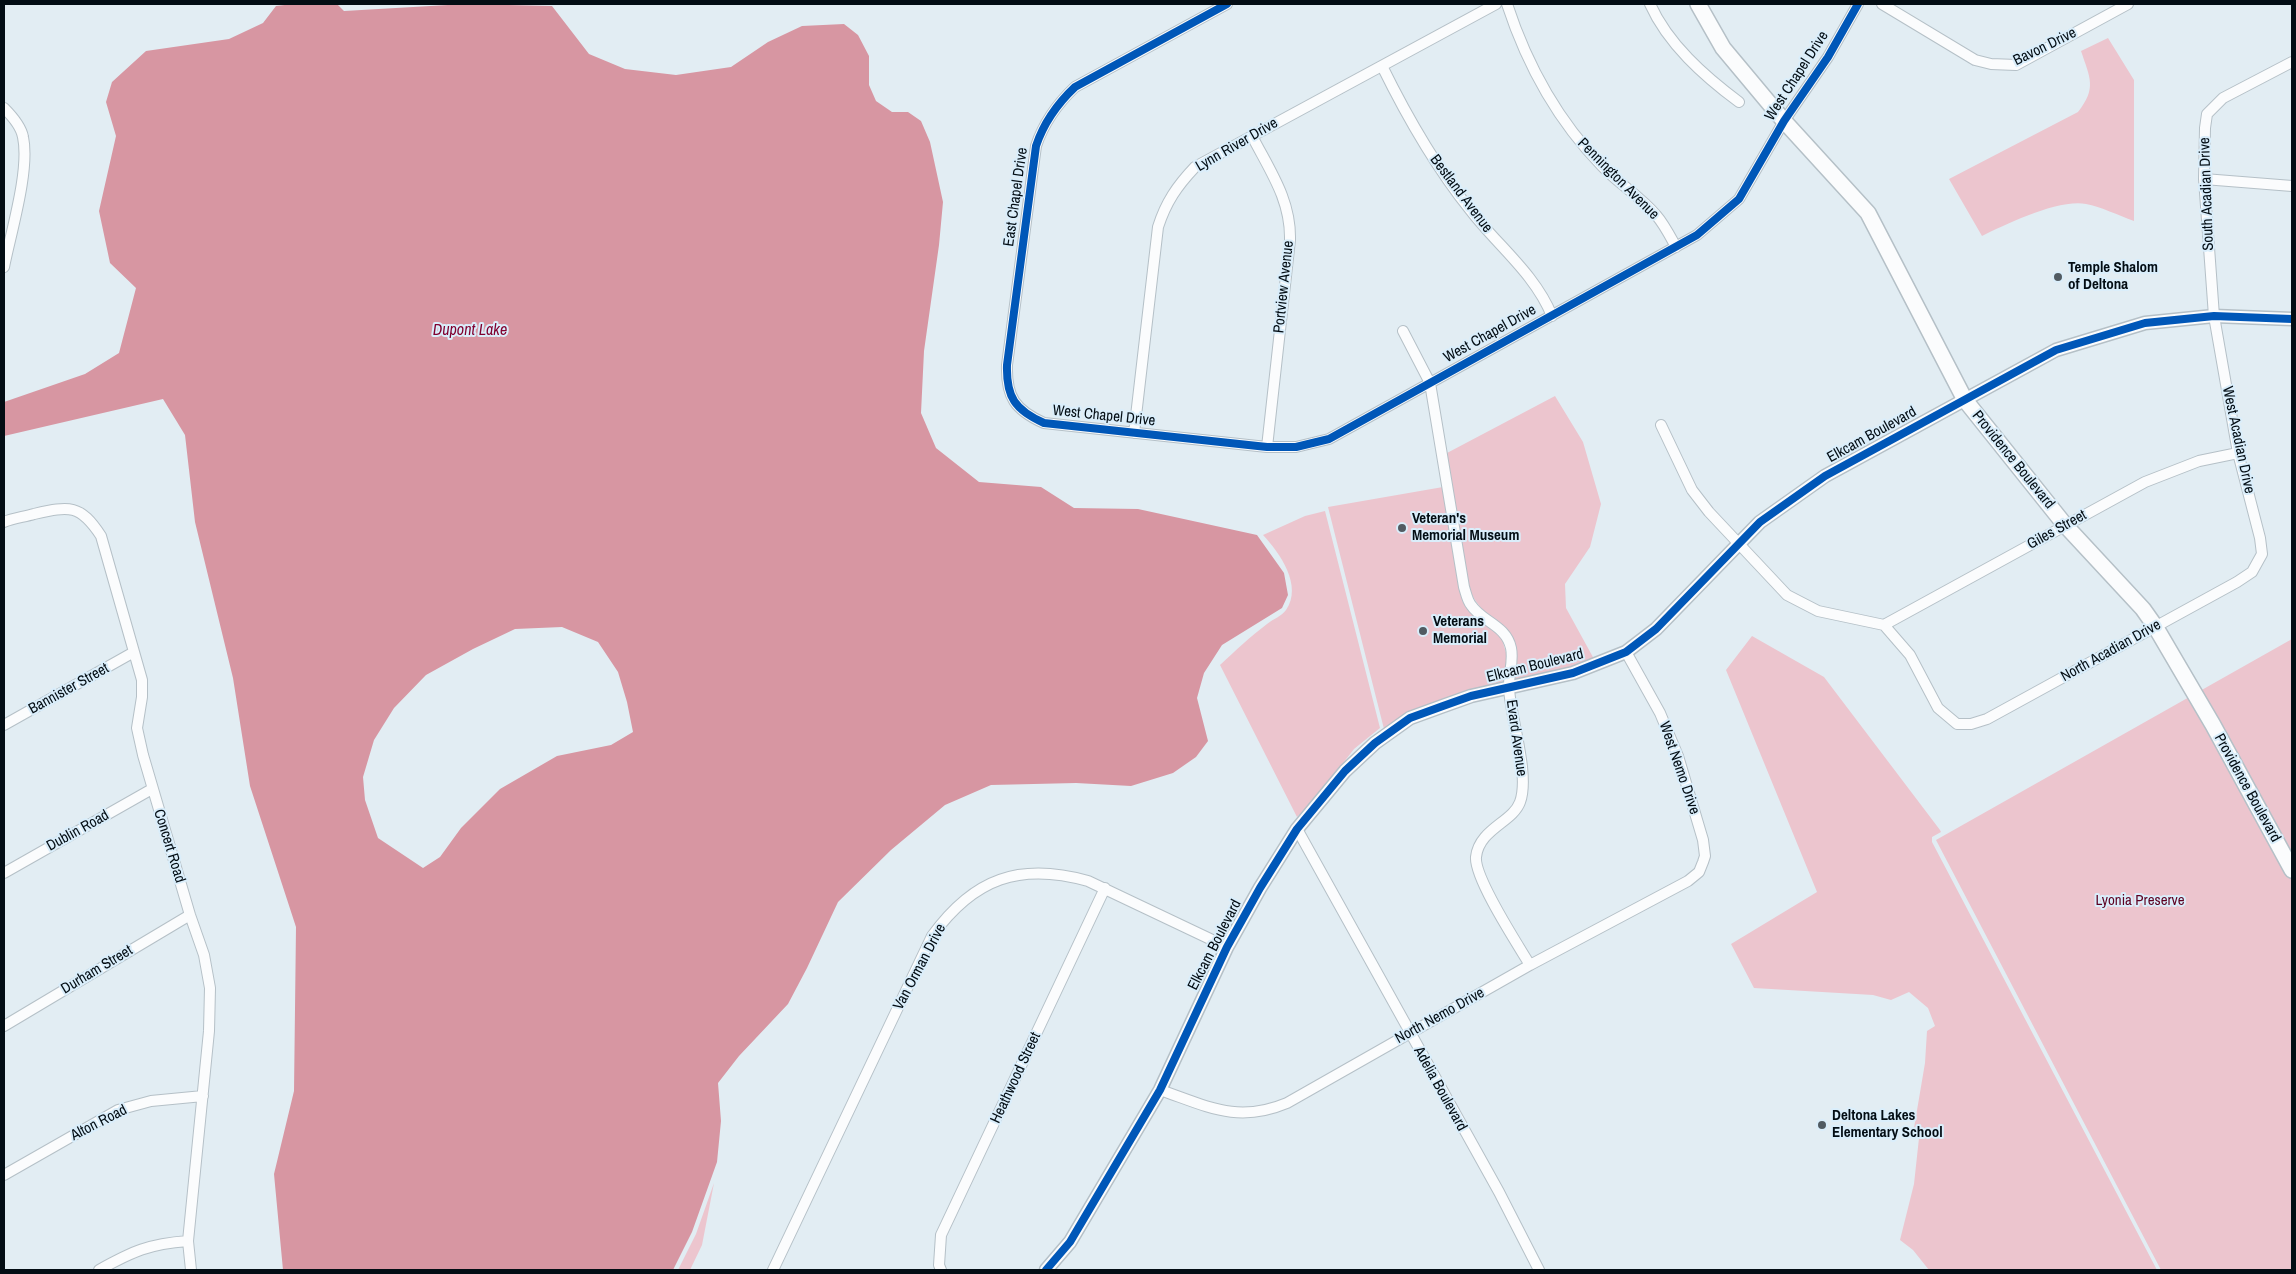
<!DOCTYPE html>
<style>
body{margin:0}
#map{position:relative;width:2296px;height:1274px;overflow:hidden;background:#e2edf3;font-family:"Archivo Narrow",sans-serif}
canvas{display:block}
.frame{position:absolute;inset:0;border:5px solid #030d14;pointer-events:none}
</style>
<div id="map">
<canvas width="2296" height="1274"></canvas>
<div class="frame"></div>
</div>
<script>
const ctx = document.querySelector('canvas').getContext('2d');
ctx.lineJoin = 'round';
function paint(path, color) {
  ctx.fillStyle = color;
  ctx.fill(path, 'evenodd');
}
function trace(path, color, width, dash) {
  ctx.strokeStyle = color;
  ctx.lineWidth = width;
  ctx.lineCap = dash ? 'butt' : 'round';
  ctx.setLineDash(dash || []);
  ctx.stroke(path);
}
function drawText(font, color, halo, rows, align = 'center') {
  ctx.font = font + ' "Archivo Narrow",sans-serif';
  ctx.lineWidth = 4;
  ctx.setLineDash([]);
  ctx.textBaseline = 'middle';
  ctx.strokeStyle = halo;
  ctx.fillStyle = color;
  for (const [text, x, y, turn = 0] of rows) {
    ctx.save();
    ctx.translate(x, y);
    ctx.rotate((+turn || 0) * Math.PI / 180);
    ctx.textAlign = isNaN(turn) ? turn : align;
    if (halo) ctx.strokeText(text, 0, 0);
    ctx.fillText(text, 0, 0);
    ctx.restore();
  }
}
paint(new Path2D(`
 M2108 38 2134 80V221C2118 215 2101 207 2086 204 2058 199 2007 224 1982 236L1949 179 2078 112C2097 88 2090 78 2081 51Z
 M1555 396 1583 442 1601 504 1590 547 1565 584 1566 608 1594 659 1568 668 1515 681C1525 614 1486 633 1468 586L1447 453Z
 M1443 487 1462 598 1501 635 1506 653 1507 667 1505 679 1496 685 1384 729 1328 507Z
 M1325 511 1380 728 1354 749 1316 798 1297 817 1220 665C1235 651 1251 636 1267 624 1273 619 1282 616 1286 610 1303 586 1280 553 1263 535L1305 516Z
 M1752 636 1824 677 1940 830 1941 832 1932 837V842L2157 1270H1929L1913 1250 1900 1240 1914 1184 1919 1138 1914 1128 1925 1063 1927 1031 1935 1026 1928 1008 1909 992 1891 1000 1873 995 1754 988 1731 944 1817 892 1726 670Z
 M2292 639V1270H2161L1936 840Z
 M714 1183 702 1245 690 1270H678L696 1234Z`), '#ecc5ce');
paint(new Path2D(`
 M293 4H337L344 11 465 4 552 6 589 54 625 69 676 75 731 67 768 42 802 26 844 24 858 35 869 56V85L876 101 892 112H908L921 121 930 142 943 202 939 245 924 351 921 413 936 448 979 482 1041 487 1074 508 1138 509 1257 535 1284 573 1288 595 1282 608 1222 645 1204 673 1197 698 1208 741 1196 757 1173 773 1131 786 1076 783 991 785 945 805 891 850 838 902 807 968 788 1004 739 1056 718 1083 721 1121 717 1162 692 1232 673 1270H283L274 1174 294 1091 296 927 250 786 233 678 195 522 185 435 163 399 4 436V402L85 374 119 353 136 288 110 263 99 211 116 136 106 102 112 82 146 51 229 39 263 23 276 6ZM562 627 598 642 618 672 627 702 633 732 611 745 557 756 500 789 461 828 440 857 423 868 378 838 365 800 363 777 374 740 394 708 426 675 473 649 515 629Z`), '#d796a2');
const minor = new Path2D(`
 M1227 4 1075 87C1057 104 1044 122 1036 146L1007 365C1006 397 1015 410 1044 423L1267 447H1296L1329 439 1697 235 1739 199 1784 121 1828 57 1858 4
 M1507 4C1527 65 1557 120 1602 166 1619 184 1640 196 1656 215 1664 224 1670 236 1676 247
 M1650 4C1668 44 1704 76 1739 102
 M1882 4 1975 60 1991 64 2016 65 2128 4
 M1382 66C1407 117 1435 166 1471 211 1498 246 1535 274 1552 316
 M4 108C12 116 21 126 23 137 30 170 11 232 4 267
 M1252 136C1270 171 1291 200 1290 240L1267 447
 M2204 179 2292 186
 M1403 331 1430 383 1464 587C1466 593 1467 600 1471 605 1482 622 1506 625 1511 648 1514 662 1508 675 1509 689 1511 719 1530 775 1520 802 1513 822 1479 829 1476 857 1474 878 1518 945 1530 965
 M1661 425 1692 490 1709 512 1787 595 1818 611 1884 625 1910 655 1938 708 1957 724H1971L1987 719 2237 582 2252 572 2262 554 2260 538 2238 453 2214 316 2204 179 2205 128 2207 114 2223 98 2292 62
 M1134 433 1158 227C1166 202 1177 186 1195 167L1496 4
 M4 522C13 518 24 517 34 514 70 506 80 504 101 536L142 680V697L137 728 143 755 190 915 204 955 210 988 209 1031 188 1241 191 1270
 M1884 625 2145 482 2199 461 2238 453
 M4 725 134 652
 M1297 829 1499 1192 1539 1270
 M4 873 152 789
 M4 1026 190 915
 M1160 1090C1207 1106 1237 1124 1287 1103L1530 965 1688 881 1699 872 1703 862 1705 856 1703 840 1678 756 1660 713 1626 652
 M4 1175 118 1110 151 1101 203 1096
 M99 1270C133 1251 149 1244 188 1241
 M773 1270 932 936C974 878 1020 862 1088 881L1227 947
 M941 1270 939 1265 941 1235 1105 888`);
const tertiary = new Path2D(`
 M1046 1270 1070 1242 1160 1090 1227 947 1260 888 1297 829 1345 771 1375 743 1410 718 1443 706 1471 696 1573 673 1626 652 1656 629 1760 522 1825 476 2056 350 2145 323 2214 316 2292 319`);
const secondary = new Path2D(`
 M1698 4 1723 48 1784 121 1868 213 1965 400 2065 525 2143 609 2155 626 2213 725 2292 870`);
trace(minor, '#b5c0c7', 12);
trace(tertiary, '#b5c0c7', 15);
trace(secondary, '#b5c0c7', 18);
trace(minor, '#fbfcfd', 10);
trace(tertiary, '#fbfcfd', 12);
trace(secondary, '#fbfcfd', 15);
trace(new Path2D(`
 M1227 4 1075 87C1057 104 1044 122 1036 146L1007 365C1006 397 1015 410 1044 423L1267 447H1296L1329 439 1697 235 1739 199 1784 121 1828 57 1858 4
 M1046 1270 1070 1242 1160 1090 1227 947 1260 888 1297 829 1345 771 1375 743 1410 718 1443 706 1471 696 1573 673 1626 652 1656 629 1760 522 1825 476 2056 350 2145 323 2214 316 2292 319`), '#0057b8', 8);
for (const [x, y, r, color] of [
 [2058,277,5,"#515b62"],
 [1402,528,5,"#515b62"],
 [1423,631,5,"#515b62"],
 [1822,1125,5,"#515b62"]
]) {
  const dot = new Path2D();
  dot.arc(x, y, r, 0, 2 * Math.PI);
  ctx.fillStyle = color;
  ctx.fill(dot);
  trace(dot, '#daeefb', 2);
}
drawText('15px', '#030d14', '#daeefb', [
 ["Bavon Drive",2045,47,-26],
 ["West Chapel Drive",1797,76,-57],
 ["Lynn River Drive",1237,145,-30],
 ["Pennington Avenue",1618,179,45],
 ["Bestland Avenue",1461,194,53],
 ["South Acadian Drive",2207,194,-92],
 ["East Chapel Drive",1016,197,-82],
 ["Portview Avenue",1284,287,-84],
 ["West Chapel Drive",1490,334,-29],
 ["West Chapel Drive",1104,416,6],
 ["Elkcam Boulevard",1872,435,-29],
 ["West Acadian Drive",2238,440,78],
 ["Providence Boulevard",2013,460,51],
 ["Giles Street",2057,530,-29],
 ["North Acadian Drive",2111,651,-29],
 ["Elkcam Boulevard",1535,666,-14],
 ["Bannister Street",69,689,-29],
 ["Evard Avenue",1516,738,82],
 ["West Nemo Drive",1679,768,71],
 ["Providence Boulevard",2247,788,61],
 ["Dublin Road",78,831,-29],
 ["Concert Road",169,846,73],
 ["Elkcam Boulevard",1215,945,-63],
 ["Van Orman Drive",920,967,-62],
 ["Durham Street",97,970,-31],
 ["North Nemo Drive",1440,1016,-29],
 ["Heathwood Street",1016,1078,-65],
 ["Adelia Boulevard",1440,1089,61],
 ["Alton Road",99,1123,-27]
]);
drawText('bold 15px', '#030d14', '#daeefb', [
 ["Temple Shalom",2068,268],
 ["of Deltona",2068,285],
 ["Veteran's",1412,519],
 ["Memorial Museum",1412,536],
 ["Veterans",1433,622],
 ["Memorial",1433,639],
 ["Deltona Lakes",1832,1116],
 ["Elementary School",1832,1133]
], 'left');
drawText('15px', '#5d0020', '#daeefb', [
 ["Lyonia Preserve",2140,901]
]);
drawText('italic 16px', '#80002f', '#daeefb', [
 ["Dupont Lake",470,331]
]);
</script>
